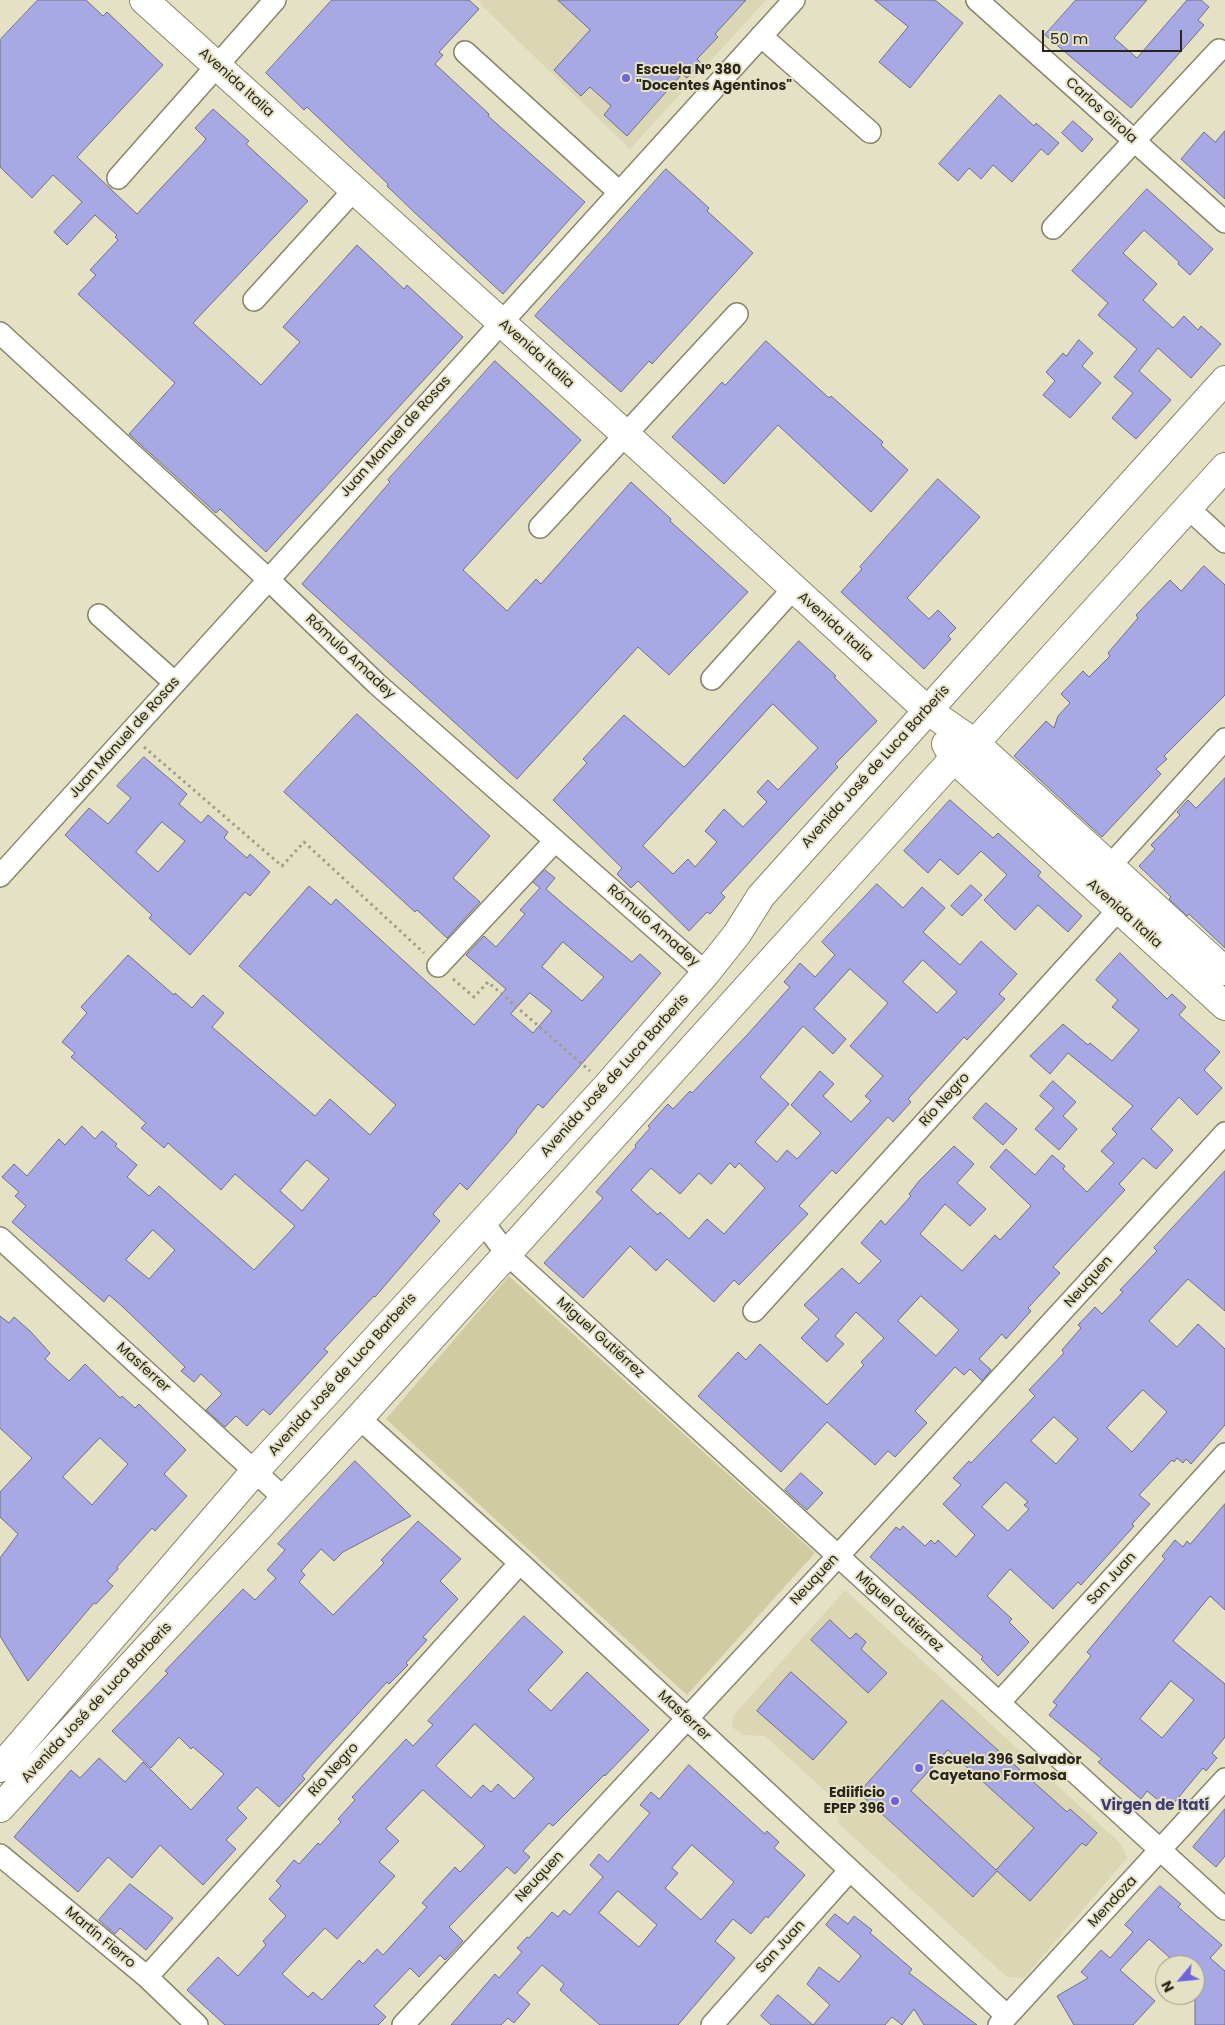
<!DOCTYPE html>
<meta charset="utf-8">
<style>
body{margin:0}
#map{position:relative;width:1225px;height:2025px;overflow:hidden;background:#e5e1c5;font-family:Poppins,sans-serif}
canvas{display:block}
.north{position:absolute;left:1155px;top:1955px;width:50px;height:50px;box-sizing:border-box;background:#e5e1c5;border:1px solid #999681;border-radius:50%;rotate:242deg;font-size:14px;font-weight:700;line-height:20px;text-align:center;color:#28261b}
.north::after{content:'';display:block;margin:auto;width:18px;height:22px;background:#7063de;clip-path:polygon(50% 0,100% 100%,50% 72%,0 100%)}
.scale{position:absolute;left:1042px;top:30px;width:140px;height:22px;box-sizing:border-box;border:2px solid #28261b;border-top:0;padding-left:6px;font-size:15px;line-height:18px;white-space:nowrap;color:#28261b;-webkit-text-stroke:4px #e5e1c5;paint-order:stroke}
</style>
<div id="map">
<canvas width="1225" height="2025"></canvas>
<div class="north">N</div>
<div class="scale">50 m</div>
</div>
<script>
const ctx = document.querySelector('canvas').getContext('2d');
ctx.lineJoin = 'round';
function paint(path, color) {
  ctx.fillStyle = color;
  ctx.fill(path, 'evenodd');
}
function trace(path, color, width, dash) {
  ctx.strokeStyle = color;
  ctx.lineWidth = width;
  ctx.lineCap = dash ? 'butt' : 'round';
  ctx.setLineDash(dash || []);
  ctx.stroke(path);
}
function drawText(font, color, halo, rows, align = 'center') {
  ctx.font = font + ' Poppins,sans-serif';
  ctx.lineWidth = 4;
  ctx.setLineDash([]);
  ctx.textBaseline = 'middle';
  ctx.strokeStyle = halo;
  ctx.fillStyle = color;
  for (const [text, x, y, turn = 0] of rows) {
    ctx.save();
    ctx.translate(x, y);
    ctx.rotate((+turn || 0) * Math.PI / 180);
    ctx.textAlign = isNaN(turn) ? turn : align;
    if (halo) ctx.strokeText(text, 0, 0);
    ctx.fillText(text, 0, 0);
    ctx.restore();
  }
}
paint(new Path2D(`
 M479 0H766L630 149 482 6Z
 M845 1590 1121 1844 1127 1858 1024 1978 1007 1977 838 1823 835 1800 765 1736 743 1735 732 1727 733 1716Z`), '#dbd6b3');
paint(new Path2D(`
 M509 1276 815 1553 687 1695 386 1419Z`), '#d1cba1');
const building = new Path2D(`
 M38 0H86L103 16 107 12 163 65 77 157 137 214 203 143 206 139 195 128 213 109 249 141 246 144 308 201 193 323 261 385 300 342 283 327 357 245 404 289 407 285 463 337 266 552 220 509 216 513 129 434 175 383 78 294 96 275 90 270 118 240 115 237 117 235 95 215 67 245 54 232 82 202 53 175 32 198 0 167V40Z
 M332 0H469L479 9 439 52 443 55 435 64 489 114 488 116 585 202 503 294 415 213 387 186 388 184 307 107 304 110 266 73Z
 M558 0H746L715 34 718 37 697 59 701 63 687 78 682 74 627 136 604 115 611 106 590 87 581 96 554 70 590 30Z
 M875 0H935L963 23 910 88 879 62 908 27Z
 M1076 0H1147L1114 38 1137 58 1187 0H1201L1209 7 1198 20 1204 25 1131 108 1045 35Z
 M1000 95 1034 126 1036 123 1059 143 1048 155 1041 149 1012 182 993 165 981 179 969 168 958 181 939 164Z
 M1073 121 1093 139 1082 152 1062 133Z
 M1225 131V199L1181 159 1204 132 1215 142Z
 M666 169 709 208 707 211 753 253 652 364 649 361 621 392 535 316Z
 M1147 189 1213 249 1190 275 1178 264 1179 262 1144 230 1123 253 1157 284 1143 300 1173 328 1184 316 1198 330 1201 326 1221 344 1191 378 1158 348 1139 371 1171 400 1136 439 1112 418 1133 393 1114 377 1137 349 1098 315 1108 303 1072 271Z
 M1079 340 1093 353 1082 366 1101 383 1070 418 1043 395 1055 381 1046 372 1063 353 1066 356Z
 M766 341 829 398 831 396 883 442 881 445 908 470 871 512 778 425 724 484 672 437 722 382 725 385Z
 M495 361 581 440 463 570 507 611 536 579 541 584 631 482 671 519 670 521 748 592 669 675 638 647 517 779 302 584 390 482 388 480Z
 M938 479 980 517 907 598 929 619 938 610 956 628 948 636 951 639 924 669 841 592 862 569 860 567Z
 M1204 566 1225 585V695L1164 756 1167 759 1156 769 1161 774 1102 837 1014 756 1046 721 1054 728 1058 716 1070 703 1061 694 1083 671 1089 677 1110 656 1108 653 1138 618 1136 615 1170 580 1181 591Z
 M799 641 836 676 834 677 877 721 835 764 838 767 721 893 725 897 710 914 707 912 689 931 638 881 631 888 617 874 622 868 553 800 587 763 583 759 624 715 684 767ZM773 704 818 748 778 790 768 780 757 792 767 802 743 827 724 809 705 831 717 842 695 867 688 859 673 874 643 846Z
 M357 714 490 836 453 878 480 902 447 938 417 910 415 912 284 792Z
 M144 757 187 794 179 804 201 823 208 815 228 832 224 838 247 858 250 854 270 872 250 896 245 892 190 955 149 918 152 915 65 835 89 808 108 824 131 798 117 786ZM162 822 185 841 158 872 136 852Z
 M1225 778V948L1189 914 1187 916 1169 899 1171 897 1139 866 1155 849 1151 845 1180 815 1177 812 1188 800 1196 808Z
 M950 800 993 838 998 833 1041 872 1038 876 1082 916 1068 932 1038 905 1015 930 1001 917 984 900 1007 875 981 851 958 875 940 859 928 873 904 851Z
 M545 870 555 878 546 889 563 904 632 962 640 954 661 973 543 1108 538 1104 516 1131 517 1132 467 1190 460 1183 433 1214 440 1221 375 1297 374 1296 324 1349 328 1352 270 1415 263 1409 247 1426 236 1416 225 1427 206 1410 222 1394 201 1374 194 1382 181 1371 185 1367 123 1307 109 1295 104 1302 12 1222 26 1206 15 1196 19 1192 2 1177 14 1164 27 1176 59 1139 65 1145 82 1126 95 1139 102 1131 117 1144 115 1146 137 1165 127 1177 149 1196 159 1186 254 1270 295 1226 235 1174 221 1190 168 1143 164 1148 141 1128 146 1123 71 1057 75 1053 62 1042 87 1013 81 1007 128 955 174 995 175 993 192 1008 203 995 224 1013 212 1027 315 1116 330 1099 370 1135 396 1105 239 966 309 886 331 905 336 899 474 1025 506 989 466 955 484 936 496 947 525 914 520 910 540 888 533 882ZM563 942 604 977 582 1001 542 967ZM530 993 552 1011 533 1033 511 1014ZM307 1160 329 1179 302 1211 280 1191ZM153 1230 175 1250 149 1279 126 1260Z
 M877 884 903 908 922 887 945 908 923 932 960 965 981 941 1017 974 999 994 1005 999 967 1040 964 1037 908 1099 911 1102 893 1122 888 1117 836 1174 832 1170 799 1206 808 1214 739 1285 734 1280 714 1302 667 1259 656 1271 630 1246 583 1298 544 1263 603 1198 596 1192 636 1147 635 1145 650 1128 648 1126 668 1104 673 1109 690 1091 692 1093 748 1034 790 987 784 982 800 963 815 977 835 955 822 942ZM923 960 957 992 937 1013 903 982ZM850 969 888 1003 850 1046 883 1076 865 1096 871 1101 851 1122 823 1096 834 1084 820 1071 791 1105 821 1133 797 1159 787 1150 777 1162 755 1142 789 1104 760 1077 803 1026 833 1054 846 1039 814 1009ZM730 1163 735 1168 739 1163 765 1188 724 1234 707 1219 689 1239 660 1212 658 1215 631 1190 651 1168 680 1194 699 1173 711 1184Z
 M971 885 982 895 962 916 951 906Z
 M1120 953 1167 999 1172 994 1186 1007 1179 1015 1220 1052 1204 1070 1222 1088 1197 1115 1179 1097 1151 1129 1173 1150 1156 1169 1143 1158 1119 1184 1125 1190 1053 1267 1060 1273 1028 1308 1031 1311 1006 1339 1002 1334 979 1359 991 1370 982 1381 970 1369 964 1375 955 1367 915 1411 927 1423 895 1457 888 1451 875 1465 827 1422 781 1472 698 1396 738 1352 746 1360 760 1344 827 1405 864 1365 861 1362 884 1338 856 1312 835 1336 844 1344 827 1362 801 1338 819 1319 804 1305 842 1268 859 1284 881 1261 861 1243 881 1220 885 1225 911 1196 909 1194 919 1181 954 1146 974 1164 957 1183 986 1209 970 1226 945 1204 920 1234 962 1271 995 1235 1000 1240 1031 1206 990 1167 1006 1149 1035 1175 1052 1155 1065 1166 1063 1169 1087 1192 1114 1163 1101 1151 1117 1134 1112 1129 1133 1106 1068 1053 1050 1074 1030 1056 1063 1024 1088 1045 1090 1043 1112 1061 1139 1030 1112 1007 1118 1000 1096 980ZM921 1296 959 1330 936 1356 898 1321Z
 M1053 1081 1076 1102 1063 1116 1077 1129 1059 1150 1035 1129 1054 1108 1040 1096Z
 M986 1103 1017 1129 1003 1145 973 1118Z
 M1225 1171V1311L1188 1279 1149 1321 1177 1347 1198 1324 1225 1349V1425L1191 1464 1186 1459 1183 1463 1177 1458 1174 1462 1172 1460 1139 1495 1150 1504 1132 1524 1134 1526 1081 1585 1078 1582 1053 1609 1010 1569 987 1596 1012 1619 1009 1622 1029 1642 998 1676 981 1659 983 1657 870 1557 896 1527 900 1530 903 1526 925 1546 931 1540 935 1544 938 1540 956 1557 975 1535 943 1504 961 1485 953 1478 969 1461 971 1463 1035 1396 1029 1390 1064 1353 1062 1350 1081 1328 1078 1325 1095 1307 1102 1314 1123 1292 1120 1290 1157 1251 1154 1248ZM1143 1390 1167 1412 1132 1452 1107 1428ZM1054 1417 1078 1439 1056 1464 1031 1441ZM1006 1482 1028 1502 1024 1505 1029 1509 1008 1531 982 1507Z
 M0 1316 9 1323 14 1317 30 1331 50 1353 45 1359 69 1381 85 1364 120 1398 122 1396 135 1408 139 1404 186 1450 164 1474 187 1496 155 1531 152 1528 117 1567 118 1569 107 1581 113 1586 96 1604 94 1603 28 1681 0 1636V1558L18 1534 0 1517V1492L32 1458 0 1428ZM100 1438 128 1464 92 1505 63 1477Z
 M355 1461 411 1516 343 1552 334 1561 321 1549 301 1571 305 1575 299 1582 333 1615 384 1563 381 1560 418 1521 461 1559 440 1581 458 1599 423 1637 427 1640 406 1663 408 1665 389 1684 387 1682 312 1764 302 1776 305 1779 279 1807 257 1787 237 1808 247 1818 226 1840 236 1849 203 1885 160 1845 132 1878 108 1857 78 1892 14 1837 71 1770 80 1778 99 1758 125 1782 143 1762 191 1810 224 1774 193 1747 191 1749 179 1737 151 1768 112 1731 168 1673 165 1671 243 1589 255 1600 276 1578 267 1570 285 1550 278 1544Z
 M801 1473 823 1493 807 1510 785 1490Z
 M1225 1504V1610L1210 1596 1173 1641 1225 1684V1737L1212 1753 1217 1758 1206 1771 1203 1768 1169 1809 1147 1791 1141 1799 1098 1762 1102 1759 1049 1715 1057 1705 1053 1702 1091 1656 1087 1652 1165 1559 1162 1556 1175 1540 1183 1547 1187 1541 1190 1544ZM1171 1681 1194 1700 1162 1738 1140 1719Z
 M524 1616 563 1652 528 1690 551 1711 587 1672 649 1730 605 1776 604 1775 553 1826 549 1823 523 1851 530 1857 515 1874 507 1867 449 1927 463 1941 445 1960 440 1955 419 1977 410 1968 374 2006 386 2017 378 2025H225L187 1990 218 1957 238 1976 266 1945 263 1941 286 1916 269 1899 281 1886 276 1881 294 1860 299 1864 318 1843 320 1845 341 1822 338 1819 355 1800 352 1797 406 1739 413 1746 433 1725 428 1721ZM475 1724 534 1778 514 1799 498 1784 491 1792 483 1785 471 1798 436 1766ZM423 1790 485 1846 460 1872 455 1867 422 1903 427 1907 383 1955 377 1949 363 1964 359 1960 322 2000 313 1992 308 1997 282 1974 325 1928 337 1939 395 1876 379 1862 399 1841 386 1829Z
 M830 1620 850 1639 856 1633 866 1642 861 1649 887 1673 868 1693 811 1640Z
 M791 1672 847 1722 813 1760 757 1711Z
 M942 1700 1067 1812 1070 1809 1097 1833 1086 1846 1082 1843 1030 1901 997 1871 973 1897 859 1793ZM948 1750 1034 1828 996 1870 911 1791Z
 M689 1765 765 1834 767 1831 779 1842 774 1848 805 1875 768 1918 766 1916 751 1934 733 1919 715 1941 735 1958 678 2025H600L560 1990 564 1984 542 1965 517 1993 530 2004 514 2023 508 2018 501 2025H451L495 1974 499 1978 522 1952 517 1948 527 1937 529 1938 552 1912 558 1917 564 1910 570 1915 603 1877 590 1865 599 1854 608 1862 650 1813 640 1805 651 1792 659 1799ZM692 1845 734 1882 701 1920 665 1888 678 1873 672 1868ZM618 1891 657 1925 639 1947 599 1913Z
 M1225 1809V1856L1216 1867 1193 1847Z
 M130 1884 173 1918 146 1950 120 1928 115 1934 99 1920Z
 M1160 1886 1181 1904 1178 1907 1222 1945 1210 1958 1225 1971V2025H1195V1965H1178L1149 1939 1120 1970 1155 2001 1133 2025H1074L1057 1996 1088 1978 1081 1972 1101 1950 1110 1958 1133 1932 1125 1925Z
 M835 1914 848 1924 854 1916 872 1930 870 1933 912 1969 909 1973 977 2025H924L914 2009 902 2025 892 2017 885 2025H813L830 2005 807 1984 819 1967 839 1982 861 1956 826 1925Z
 M778 1995 813 2025H771L761 2016Z`);
paint(building, '#a8a9e4');
trace(building, '#6f7088', 1);
const minor = new Path2D(`
 M977 0 1225 222
 M761 36 870 132
 M465 52 619 192
 M118 178 275 0
 M1053 228 1219 50
 M254 300 354 190
 M0 333 268 579 377 684 706 973
 M1188 508 1225 542
 M540 527 737 314
 M99 615 174 682
 M712 679 793 589
 M0 876 794 0
 M1099 878 1225 739
 M438 966 555 841
 M483 1222 506 1253 1225 1909
 M0 1238 285 1499
 M754 1311 1129 898
 M359 1418 520 1563 1007 2016
 M999 1703 1225 1454
 M0 1855 147 1977 197 2025
 M147 1977 520 1563
 M403 2025 838 1556 1225 1133
 M712 2025 850 1870
 M999 2025 1225 1779`);
const major = new Path2D(`
 M144 0 625 434 927 710 975 743 1225 971
 M946 744 954 759 1225 1006
 M0 1768 255 1471 607 1086 706 973 737 934 761 896 1225 380
 M0 1808 359 1418 948 765 975 743 1225 467`);
trace(minor, '#89856b', 24);
trace(major, '#89856b', 30);
trace(new Path2D(`
 M144 747 282 866 304 842 424 953
 M453 979 474 997 488 982 590 1071`), '#a09d87', 3, [2.5, 4]);
trace(minor, '#fff', 21);
trace(major, '#fff', 28);
for (const [x, y, r, color] of [
 [626,78,5,"#7063de"],
 [919,1768,5,"#7063de"],
 [895,1801,5,"#7063de"]
]) {
  const dot = new Path2D();
  dot.arc(x, y, r, 0, 2 * Math.PI);
  ctx.fillStyle = color;
  ctx.fill(dot);
  trace(dot, '#e5e1c5', 2);
}
drawText('bold 14px', '#28261b', '#e5e1c5', [
 ["Escuela N° 380",636,70],
 ["\"Docentes Agentinos\"",636,86],
 ["Escuela 396 Salvador",929,1760],
 ["Cayetano Formosa",929,1776],
 ["Ediificio",885,1793,"right"],
 ["EPEP 396",885,1809,"right"]
], 'left');
drawText('14px', '#28261b', '#e5e1c5', [
 ["Avenida Italia",236,83,42],
 ["Carlos Girola",1101,111,42],
 ["Avenida Italia",536,354,42],
 ["Juan Manuel de Rosas",396,437,-48],
 ["Avenida Italia",835,627,42],
 ["Rómulo Amadey",350,657,43],
 ["Juan Manuel de Rosas",125,738,-48],
 ["Avenida José de Luca Barberis",876,767,-48],
 ["Avenida Italia",1124,914,42],
 ["Rómulo Amadey",653,926,41],
 ["Avenida José de Luca Barberis",615,1076,-48],
 ["Río Negro",945,1100,-48],
 ["Neuquen",1089,1282,-48],
 ["Miguel Gutiérrez",600,1338,42],
 ["Masferrer",143,1368,42],
 ["Avenida José de Luca Barberis",343,1375,-48],
 ["San Juan",1112,1579,-48],
 ["Neuquen",815,1580,-47],
 ["Miguel Gutiérrez",899,1612,42],
 ["Avenida José de Luca Barberis",97,1703,-47],
 ["Masferrer",684,1716,43],
 ["Río Negro",334,1770,-48],
 ["Neuquen",540,1877,-47],
 ["Mendoza",1113,1902,-47],
 ["Martín Fierro",100,1938,40],
 ["San Juan",781,1947,-48]
]);
drawText('bold 15px', '#3e3a77', '#e5e1c5', [
 ["Virgen de Itatí",1155,1806]
]);
</script>
